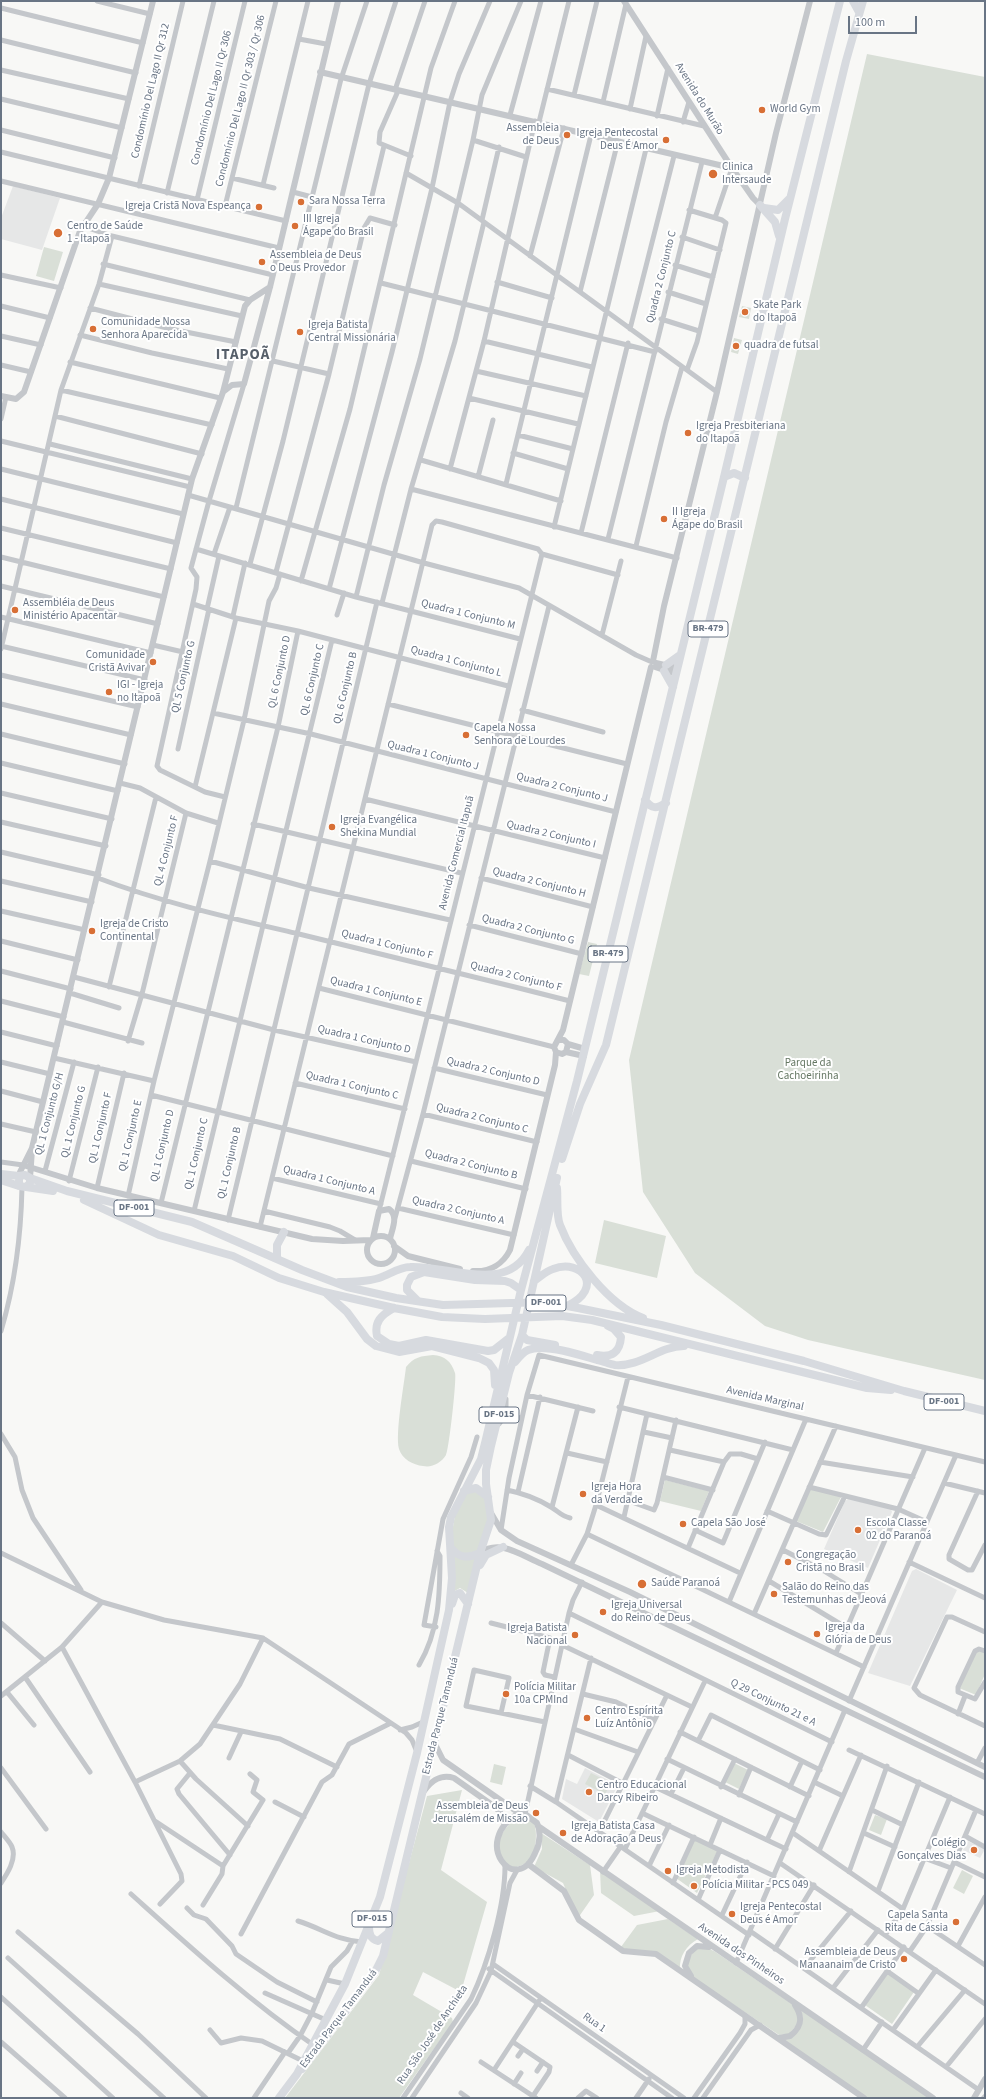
<!DOCTYPE html>
<meta charset="utf-8">
<style>
body{margin:0}
#map{position:relative;width:986px;height:2099px;overflow:hidden;background:#f8f8f6;font-family:"Source Sans 3",sans-serif}
canvas{display:block}
.frame{position:absolute;inset:0;border:2px solid #697585;pointer-events:none}
.scale{position:absolute;left:848px;top:16px;width:69px;height:18px;box-sizing:border-box;border:2px solid #697585;border-top:0;padding-left:5px;font-size:12px;line-height:14px;white-space:nowrap;color:#697585;-webkit-text-stroke:3px #fff;paint-order:stroke}
</style>
<div id="map">
<canvas width="986" height="2099"></canvas>
<div class="frame"></div>
<div class="scale">100 m</div>
</div>
<script>
const ctx = document.querySelector('canvas').getContext('2d');
ctx.lineJoin = 'round';
function paint(path, color) {
  ctx.fillStyle = color;
  ctx.fill(path, 'evenodd');
}
function trace(path, color, width, dash) {
  ctx.strokeStyle = color;
  ctx.lineWidth = width;
  ctx.lineCap = dash ? 'butt' : 'round';
  ctx.setLineDash(dash || []);
  ctx.stroke(path);
}
function drawText(font, color, halo, rows, align = 'center') {
  ctx.font = font + ' "Source Sans 3",sans-serif';
  ctx.lineWidth = 4;
  ctx.setLineDash([]);
  ctx.textBaseline = 'middle';
  ctx.strokeStyle = halo;
  ctx.fillStyle = color;
  for (const [text, x, y, turn = 0] of rows) {
    ctx.save();
    ctx.translate(x, y);
    ctx.rotate((+turn || 0) * Math.PI / 180);
    ctx.textAlign = isNaN(turn) ? turn : align;
    if (halo) ctx.strokeText(text, 0, 0);
    ctx.fillText(text, 0, 0);
    ctx.restore();
  }
}
paint(new Path2D(`
 M13 186 60 198 42 250 1 239V218Z
 M850 1498 891 1509 892 1512 868 1568 824 1549 845 1501Z
 M916 1569 957 1590 910 1686 868 1673 912 1571Z
 M585 1768 616 1784 617 1787 599 1822 562 1799 566 1779 577 1784Z
 M968 1841 985 1849 980 1858 963 1850Z`), '#e6e7e7');
paint(new Path2D(`
 M867 54 985 77V1380L808 1340 765 1326 695 1273 643 1192 629 1060Z
 M44 247 63 252 54 281 36 276Z
 M742 306 751 308 749 319 739 317Z
 M734 338 742 340 738 354 731 352Z
 M588 942 597 944 589 976 579 974Z
 M604 1220 666 1236 657 1278 595 1263Z
 M433 1355C445 1356 451 1361 455 1373 457 1378 449 1450 446 1455 441 1463 432 1468 423 1466 413 1465 402 1459 399 1449 395 1434 404 1385 406 1367 414 1357 421 1356 433 1355Z
 M665 1480 709 1491 701 1511 660 1501Z
 M810 1487 841 1497 823 1532 796 1521Z
 M472 1490 487 1497 490 1513 480 1551 466 1556 452 1547C452 1528 454 1501 472 1490Z
 M454 1554 477 1556 468 1593 460 1588 453 1592Z
 M977 1650 985 1652V1674L976 1695 959 1688Z
 M734 1763 748 1770 739 1789 725 1782Z
 M494 1764 506 1767 502 1785 490 1782Z
 M591 1773 611 1783 605 1794 585 1784Z
 M462 1790 441 1870 487 1902 461 1992 423 1972 413 1995 452 2018 453 2022 399 2098H285L379 1975 427 1796Z
 M519 1814 525 1816 535 1824C538 1844 535 1866 511 1868 488 1846 501 1832 519 1814Z
 M875 1815 887 1819 881 1835 869 1830Z
 M541 1833 590 1865 594 1895 578 1918 563 1883 534 1867 542 1849Z
 M694 1839 718 1850 697 1893 676 1878Z
 M600 1870 660 1911 634 1916 601 1893Z
 M962 1870 973 1876 964 1894 953 1888Z
 M668 1919 698 1939C686 1946 679 1956 680 1970L659 1954 618 1951 637 1925Z
 M704 1947 714 1951 792 2004 799 2014 797 2025 789 2034 779 2035 694 1978 687 1966C690 1956 693 1948 704 1947Z
 M887 1973 914 1992 892 2024 865 2005Z
 M801 2010 931 2098H867L782 2039 791 2038 803 2018Z`), '#d9dfd7');
trace(new Path2D(`
 M97 1 150 14
 M1 8 143 43
 M299 39 326 44
 M1 40 136 73
 M1 70 129 99
 M547 89 704 126
 M395 90 425 1
 M398 91 380 132 379 143 411 156
 M574 95 597 1
 M1 99 122 128
 M603 102 626 4
 M630 109 646 36
 M510 115 541 1
 M657 116 668 68
 M539 122 569 1
 M683 122 689 102
 M1 130 115 158
 M473 140 526 157
 M1 152 286 221
 M406 173 458 203 717 392
 M232 178 274 188
 M1 181 279 248
 M263 185 308 1
 M139 186 183 1
 M293 192 312 197
 M167 193 214 1
 M197 200 245 1
 M370 204 384 146
 M225 206 276 1
 M715 218 732 168
 M482 220 499 147
 M82 226 112 236 273 275
 M682 237 720 250
 M530 256 564 128
 M103 264 250 300
 M675 265 713 277
 M1 275 61 288
 M497 282 552 298
 M381 283 655 352
 M99 284 242 316
 M580 292 618 141
 M668 292 706 304
 M1 306 50 318
 M90 308 171 329 236 342
 M661 319 699 331
 M630 329 674 156
 M80 335 152 353 228 369
 M1 336 41 345
 M484 341 592 367
 M273 361 329 374
 M70 362 220 398
 M1 365 31 372
 M687 370 697 342 726 223 722 220 689 210
 M476 371 586 396
 M61 390 212 425
 M469 398 578 424
 M55 416 202 454
 M1 419 6 397
 M518 435 573 449
 M1 441 190 487
 M50 444 192 479
 M513 453 568 469
 M421 460 561 501
 M1 469 183 514
 M450 469 484 341 535 121
 M478 477 493 420
 M506 484 591 135
 M411 489 677 558
 M188 495 424 563 519 588 636 655 652 662
 M1 499 177 543
 M236 508 341 79 367 1
 M554 527 646 149
 M1 528 171 569
 M581 533 628 343
 M608 539 702 162
 M636 546 666 422 682 367
 M196 549 356 597 520 639
 M214 554 230 507
 M542 554 618 575
 M1 557 164 597
 M250 564 283 441 369 84 396 1
 M276 572 329 374 364 228 370 218 395 225
 M301 581 350 409 431 68 455 1
 M1 586 158 624
 M329 589 392 352 432 188 450 102 459 74 490 1
 M356 597 384 485 420 359 473 140 482 95 521 1
 M382 603 411 489 455 341 484 222
 M193 604 236 618 298 631 508 686
 M207 609 219 556
 M337 615 344 593
 M233 616 245 563
 M1 617 151 653
 M602 635 621 561
 M153 645 183 652
 M1 646 145 680
 M1 649 61 390 99 284 112 236
 M1 675 138 707
 M1 704 131 735
 M388 704 627 764
 M522 710 603 732
 M213 713 311 734 616 812
 M1 734 125 764
 M178 749 209 609
 M1 763 118 791
 M120 783 140 788 186 813 218 823
 M195 787 236 618
 M1 793 112 819
 M225 797 205 792 160 770 157 766 196 589 197 577 191 568 209 501 244 384
 M365 799 605 858
 M1 822 106 846
 M253 824 461 873
 M1 852 99 875
 M210 861 309 888 450 920
 M98 878C163 903 231 918 299 934 390 956 480 978 570 1001
 M481 878 593 907
 M1 881 92 902
 M1 911 85 930
 M469 925 582 954
 M1 941 78 960
 M1 971 71 989
 M74 977 274 1030 416 1062
 M109 987 156 797
 M319 988 554 1047
 M70 993 119 1008
 M1 1001 64 1017
 M63 1022 142 1043
 M1 1032 57 1046
 M128 1041 142 994 186 813
 M54 1058 154 1081
 M1 1062 50 1074
 M434 1068 547 1095
 M295 1083 405 1109
 M1 1091 43 1102
 M151 1095 393 1156
 M423 1114 537 1142
 M1 1124 36 1132
 M411 1161 526 1189
 M1 1162 23 1165
 M45 1171 74 1062
 M272 1178 381 1204
 M69 1181 98 1067
 M97 1188 124 1073
 M128 1196 154 1081 210 861 244 720 269 601 276 588 280 574
 M161 1203 278 727 298 631
 M398 1208 514 1235
 M194 1211 332 640
 M264 1211 330 1227 340 1231 355 1240
 M379 1211 542 554
 M395 1218 423 1114 549 606
 M228 1220 377 602
 M260 1227 432 525 436 521 442 522 538 549 542 554
 M1 1331C15 1284 21 1236 22 1187
 M527 1395 593 1411
 M506 1399V1409L514 1416
 M619 1407 793 1450
 M499 1424 505 1416 522 1418
 M644 1432 672 1438
 M1 1434 15 1457 22 1490 33 1518 81 1590
 M670 1450 724 1462
 M567 1453 607 1462
 M820 1462 913 1477
 M663 1477 713 1490
 M944 1483 985 1493
 M809 1487 898 1509 927 1522
 M507 1490C522 1493 538 1499 551 1507 558 1511 561 1516 570 1518
 M978 1491 949 1555V1559L968 1570H972L985 1545
 M518 1492 540 1397
 M629 1501 654 1510 657 1503 676 1420
 M596 1505 740 1573
 M552 1507 578 1407
 M767 1511 819 1534 826 1535 845 1496
 M624 1517 647 1414
 M501 1530 509 1478 527 1395 539 1355 985 1462
 M695 1530 723 1543 765 1442
 M587 1534 864 1667
 M688 1548 724 1462 730 1454H741L758 1459
 M783 1550 824 1571 861 1594
 M1 1553 102 1602 164 1620 263 1638 406 1733 412 1740 417 1752
 M909 1562 985 1598
 M571 1565 587 1534 596 1505 628 1377
 M769 1581 847 1628
 M729 1602 806 1419
 M569 1613 832 1742
 M754 1614 836 1426
 M1 1623 45 1661
 M491 1623 550 1638 543 1672 545 1675 554 1677
 M436 1627 424 1625 443 1519 471 1457 477 1437
 M985 1632 952 1617H947L914 1688 920 1695 985 1726
 M562 1645 692 1707
 M62 1647 135 1782 181 1874 182 1881 160 1904
 M985 1651 979 1649 975 1651 958 1687V1692L975 1699 985 1682
 M836 1653 925 1448
 M419 1665C439 1631 440 1595 440 1556L437 1551
 M474 1670 509 1678 501 1713 466 1706Z
 M25 1677 90 1772
 M7 1692 34 1725
 M583 1694 616 1702 654 1720
 M1 1696 62 1647 102 1602
 M849 1701 956 1455
 M501 1713 545 1722
 M958 1714 965 1696
 M213 1725 280 1739 337 1767
 M574 1729 638 1752
 M400 1730 412 1727 423 1722
 M680 1732 809 1796
 M698 1741 711 1715 820 1770
 M849 1750 985 1814
 M568 1755 624 1784
 M229 1758 241 1732
 M667 1759 797 1822
 M180 1761 196 1779 248 1826
 M977 1763 985 1748
 M1 1768 46 1829
 M190 1773 177 1789 179 1794 230 1855
 M135 1782 180 1761 200 1744 240 1684 263 1638
 M814 1782 843 1796
 M530 1786 556 1802 749 1935
 M655 1787 786 1849
 M721 1787 735 1759
 M790 1787 802 1761
 M671 1794 684 1768
 M739 1795 751 1767
 M275 1802 304 1817
 M556 1802 591 1658
 M872 1810 903 1825
 M642 1813 774 1876
 M525 1814 569 1613 573 1600 582 1582
 M155 1821 223 1866
 M1 1832C4 1836 10 1842 12 1847 17 1859 7 1874 1 1883
 M599 1832 667 1695
 M793 1833 903 1909
 M864 1833 895 1847
 M965 1836 985 1847
 M767 1840 779 1814
 M710 1845 721 1818
 M625 1849 705 1681
 M819 1851 861 1755
 M924 1858 951 1868
 M954 1862 985 1877
 M780 1863 985 2004
 M649 1866 669 1825
 M603 1872 621 1846
 M849 1872 887 1766
 M673 1883 694 1837
 M878 1891 919 1782
 M131 1894C189 1946 248 2000 312 2044
 M698 1900 720 1850
 M203 1905 222 1874 223 1866 263 1800 253 1792 257 1780 250 1774
 M187 1908 194 1915 206 1919 232 1946 236 1954 277 1982 317 2002
 M722 1915 747 1862
 M298 1921C321 1928 338 1941 362 1942
 M927 1926 985 1965
 M750 1931 979 2090
 M18 1932 138 2034 206 2098
 M241 1934 322 1782 332 1775 349 1744 389 1724
 M885 1935 903 1909 950 1797
 M958 1946 985 1897
 M775 1949 814 1885
 M910 1951 927 1926 976 1810
 M8 1958 164 2098
 M736 1963 845 1710
 M493 1964 684 2098
 M804 1968 851 1911
 M489 1969 672 2098
 M887 1971 918 1993
 M327 1980 345 1984
 M833 1988 878 1930
 M265 1993 326 2020
 M1 1997 113 2098
 M861 2008 904 1947
 M210 2030 221 2043 241 2038 262 2041 303 2061
 M893 2030 936 1970
 M1 2042 65 2098
 M513 2042 550 2067 549 2072 533 2096
 M917 2047 965 1990
 M863 2050 882 2022
 M288 2053 300 2036 312 2013 331 1967 347 1951 352 1942
 M518 2056 523 2049
 M481 2062 536 2098
 M946 2067 985 2019
 M494 2070 539 2001
 M537 2071 543 2062
 M514 2084 521 2073
 M461 2093 468 2098
 M254 2098 285 2052
 M403 2098 471 1999C488 1964 505 1905 505 1866
 M412 2098 476 2003 491 1971 510 1883 517 1870
 M578 2098 586 2091 597 2098
 M636 2098 649 2079
 M694 2098 740 2033 745 2024V2016
 M703 2098 751 2030 760 2025`), '#c4c7cb', 5);
trace(new Path2D(`
 M624 1 732 168 753 198 760 205
 M320 72 732 168
 M223 392 232 385 244 384 270 287 338 1
 M1 396 16 399 24 392 80 231 98 204 109 178 153 1
 M653 661 664 606 717 392 776 133 810 1
 M656 663 677 668
 M655 667 676 674
 M559 1040H564L568 1044 566 1052 562 1054 556 1052 554 1047 563 1030 651 667
 M568 1044 585 1049
 M566 1052 584 1056
 M23 1165 97 1188 312 1239 343 1241 371 1240
 M19 1176 20 1172 32 1148 43 1102 192 479 223 392 245 306 250 300 270 287
 M30 1178 32 1150
 M367 1250a14 14 0 1 1 28 0a14 14 0 1 1-28 0Z
 M373 1238 379 1211 389 1209C399 1216 392 1229 390 1239
 M394 1246 408 1256 460 1269
 M473 1271C490 1272 503 1264 510 1250L555 1065 556 1052
 M491 1513 501 1530 517 1541 630 1592 985 1767
 M480 1553C500 1538 522 1556 542 1564L985 1777
 M435 1744 443 1760 519 1813
 M424 1791C432 1780 441 1774 454 1778L495 1807 500 1812 504 1823
 M519 1813 525 1814 537 1823C541 1831 540 1843 536 1851 517 1899 469 1842 519 1813Z
 M538 1826 933 2098
 M528 1864 564 1891 579 1920 623 1951 656 1954 864 2098
 M691 1976 685 1966 689 1953 697 1946 709 1947
 M779 2038 790 2036C802 2027 803 2017 795 2005
 M974 2098 985 2079
 M984 2098 985 2097`), '#c4c7cb', 6);
trace(new Path2D(`
 M853 1 859 12
 M760 205 775 222 779 236
 M764 208 778 210 789 199
 M724 477 734 473 745 478
 M666 665 680 655
 M664 671 673 687
 M645 800C652 809 656 809 666 803
 M562 1159 580 1104 606 1045 846 61 863 1
 M1 1174 19 1176
 M30 1178 67 1191 192 1222 302 1270 347 1287 396 1298 443 1305 545 1302 578 1308 661 1325 804 1361 904 1391 985 1411
 M1 1180 19 1186 26 1187 30 1183V1178L25 1175 19 1176V1186
 M26 1187 53 1191
 M557 1188C558 1200 556 1215 560 1225 573 1259 609 1305 643 1318
 M84 1200 159 1235 233 1256 279 1278 324 1292 394 1308 442 1317 485 1319 562 1316 592 1320 867 1388 891 1390
 M277 1258V1245L284 1232
 M534 1281C540 1277 546 1271 553 1269 582 1258 605 1288 567 1306
 M339 1282C353 1282 366 1282 379 1278 389 1275 399 1267 410 1267 448 1265 506 1295 529 1250
 M327 1294 347 1312 367 1339 376 1346 399 1352 432 1346 479 1358 489 1363 494 1370 495 1385
 M417 1300 407 1290V1285L411 1277 424 1272 475 1280 505 1281 511 1283 521 1290
 M394 1308C381 1315 374 1322 377 1336L389 1344 399 1346 426 1340 488 1351 494 1350 508 1339
 M522 1335 527 1340 555 1345
 M597 1355C612 1358 620 1352 621 1337L614 1329 608 1326
 M515 1362C519 1357 523 1352 528 1350 544 1343 581 1355 597 1360 603 1361 609 1364 615 1365 641 1367 659 1346 684 1346
 M464 1491 476 1488 488 1497
 M451 1548C460 1559 468 1558 480 1553
 M480 1565 486 1555 503 1547
 M452 1604 455 1595 460 1593 468 1604
 M369 1927C369 1935 371 1939 378 1941L388 1933
 M302 2069 375 1972 383 1956 480 1553 491 1520 486 1484V1470L491 1446 509 1373 522 1335 557 1178
 M279 2098 297 2074 345 1984 380 1897 417 1753 449 1610 452 1578 449 1527 451 1517 481 1459 486 1439 521 1290 577 1081 724 477 785 219 840 1`), '#d7dadf', 8);
for (const [x, y, r, color] of [
 [762,110,4,"#d86f35"],
 [567,135,4,"#d86f35"],
 [666,140,4,"#d86f35"],
 [713,174,5,"#d86f35"],
 [301,202,4,"#d86f35"],
 [259,207,4,"#d86f35"],
 [295,226,4,"#d86f35"],
 [58,233,5,"#d86f35"],
 [262,262,4,"#d86f35"],
 [745,312,4,"#d86f35"],
 [93,329,4,"#d86f35"],
 [300,332,4,"#d86f35"],
 [736,346,4,"#d86f35"],
 [688,433,4,"#d86f35"],
 [664,519,4,"#d86f35"],
 [15,610,4,"#d86f35"],
 [153,662,4,"#d86f35"],
 [109,692,4,"#d86f35"],
 [466,735,4,"#d86f35"],
 [332,827,4,"#d86f35"],
 [92,931,4,"#d86f35"],
 [583,1494,4,"#d86f35"],
 [683,1524,4,"#d86f35"],
 [858,1530,4,"#d86f35"],
 [788,1562,4,"#d86f35"],
 [642,1584,5,"#d86f35"],
 [774,1594,4,"#d86f35"],
 [603,1612,4,"#d86f35"],
 [817,1634,4,"#d86f35"],
 [575,1635,4,"#d86f35"],
 [506,1694,4,"#d86f35"],
 [587,1718,4,"#d86f35"],
 [589,1792,4,"#d86f35"],
 [536,1813,4,"#d86f35"],
 [563,1833,4,"#d86f35"],
 [974,1850,4,"#d86f35"],
 [668,1871,4,"#d86f35"],
 [694,1886,4,"#d86f35"],
 [732,1914,4,"#d86f35"],
 [956,1922,4,"#d86f35"],
 [904,1959,4,"#d86f35"]
]) {
  const dot = new Path2D();
  dot.arc(x, y, r, 0, 2 * Math.PI);
  ctx.fillStyle = color;
  ctx.fill(dot);
  trace(dot, '#fff', 1.5);
}
for (const [x, y, w] of [
 [708,629,40],
 [608,954,40],
 [134,1208,40],
 [546,1303,40],
 [944,1402,40],
 [499,1415,40],
 [372,1919,40]
]) {
  const box = new Path2D();
  box.roundRect(x - w / 2, y - 8, w, 16, 3);
  ctx.fillStyle = '#fff';
  ctx.fill(box);
  trace(box, '#697585', 1);
}
drawText('bold 10px', '#697585', null, [
 ["BR-479",708,629],
 ["BR-479",608,954],
 ["DF-001",134,1208],
 ["DF-001",546,1303],
 ["DF-001",944,1402],
 ["DF-015",499,1415],
 ["DF-015",372,1919]
]);
drawText('11px', '#697585', '#fff', [
 ["Condomínio Del Lago II Qr 312",151,91,-77],
 ["Condomínio Del Lago II Qr 306",212,98,-76],
 ["Avenida do Murão",699,99,58],
 ["Condomínio Del Lago II Qr 303 / Qr 306",241,101,-76],
 ["Quadra 2 Conjunto C",662,277,-76],
 ["Quadra 1 Conjunto M",468,615,14],
 ["Quadra 1 Conjunto L",456,662,15],
 ["QL 6 Conjunto D",280,672,-78],
 ["QL 5 Conjunto G",184,677,-77],
 ["QL 6 Conjunto C",313,680,-77],
 ["QL 6 Conjunto B",346,688,-77],
 ["Quadra 1 Conjunto J",433,756,14],
 ["Quadra 2 Conjunto J",562,788,14],
 ["Quadra 2 Conjunto I",551,835,13],
 ["QL 4 Conjunto F",167,851,-76],
 ["Avenida Comercial Itapuã",457,853,-76],
 ["Quadra 2 Conjunto H",539,883,14],
 ["Quadra 2 Conjunto G",528,930,14],
 ["Quadra 1 Conjunto F",387,945,14],
 ["Quadra 2 Conjunto F",516,977,14],
 ["Quadra 1 Conjunto E",376,992,14],
 ["Quadra 1 Conjunto D",364,1040,13],
 ["Quadra 2 Conjunto D",493,1072,13],
 ["Quadra 1 Conjunto C",352,1086,13],
 ["QL 1 Conjunto G/H",50,1114,-75],
 ["Quadra 2 Conjunto C",482,1119,14],
 ["QL 1 Conjunto G",74,1122,-76],
 ["QL 1 Conjunto F",101,1128,-77],
 ["QL 1 Conjunto E",131,1136,-77],
 ["QL 1 Conjunto D",163,1146,-77],
 ["QL 1 Conjunto C",197,1154,-77],
 ["QL 1 Conjunto B",230,1163,-77],
 ["Quadra 2 Conjunto B",471,1165,14],
 ["Quadra 1 Conjunto A",329,1181,14],
 ["Quadra 2 Conjunto A",458,1211,13],
 ["Avenida Marginal",765,1399,13],
 ["Q 29 Conjunto 21 e A",773,1703,26],
 ["Estrada Parque Tamanduá",441,1716,-76],
 ["Avenida dos Pinheiros",741,1954,34],
 ["Estrada Parque Tamanduá",339,2019,-53],
 ["Rua 1",594,2023,35],
 ["Rua São José de Anchieta",433,2035,-56]
]);
drawText('11px', '#697585', '#fff', [
 ["World Gym",770,110],
 ["Assembleia",559,129,"right"],
 ["de Deus",559,142,"right"],
 ["Igreja Pentecostal",658,134,"right"],
 ["Deus É Amor",658,147,"right"],
 ["Clinica",722,168],
 ["Intersaude",722,181],
 ["Sara Nossa Terra",309,202],
 ["Igreja Cristã Nova Espeança",251,207,"right"],
 ["III Igreja",303,220],
 ["Ágape do Brasil",303,233],
 ["Centro de Saúde",67,227],
 ["1 - Itapoã",67,240],
 ["Assembleia de Deus",270,256],
 ["o Deus Provedor",270,269],
 ["Skate Park",753,306],
 ["do Itapoã",753,319],
 ["Comunidade Nossa",101,323],
 ["Senhora Aparecida",101,336],
 ["Igreja Batista",308,326],
 ["Central Missionária",308,339],
 ["quadra de futsal",744,346],
 ["Igreja Presbiteriana",696,427],
 ["do Itapoã",696,440],
 ["II Igreja",672,513],
 ["Ágape do Brasil",672,526],
 ["Assembléia de Deus",23,604],
 ["Ministério Apacentar",23,617],
 ["Comunidade",145,656,"right"],
 ["Cristã Avivar",145,669,"right"],
 ["IGI - Igreja",117,686],
 ["no Itapoã",117,699],
 ["Capela Nossa",474,729],
 ["Senhora de Lourdes",474,742],
 ["Igreja Evangélica",340,821],
 ["Shekina Mundial",340,834],
 ["Igreja de Cristo",100,925],
 ["Continental",100,938],
 ["Igreja Hora",591,1488],
 ["da Verdade",591,1501],
 ["Capela São José",691,1524],
 ["Escola Classe",866,1524],
 ["02 do Paranoá",866,1537],
 ["Congregação",796,1556],
 ["Cristã no Brasil",796,1569],
 ["Saúde Paranoá",651,1584],
 ["Salão do Reino das",782,1588],
 ["Testemunhas de Jeová",782,1601],
 ["Igreja Universal",611,1606],
 ["do Reino de Deus",611,1619],
 ["Igreja da",825,1628],
 ["Glória de Deus",825,1641],
 ["Igreja Batista",567,1629,"right"],
 ["Nacional",567,1642,"right"],
 ["Polícia Militar",514,1688],
 ["10a CPMInd",514,1701],
 ["Centro Espírita",595,1712],
 ["Luíz Antônio",595,1725],
 ["Centro Educacional",597,1786],
 ["Darcy Ribeiro",597,1799],
 ["Assembleia de Deus",528,1807,"right"],
 ["Jerusalém de Missão",528,1820,"right"],
 ["Igreja Batista Casa",571,1827],
 ["de Adoração a Deus",571,1840],
 ["Colégio",966,1844,"right"],
 ["Gonçalves Dias",966,1857,"right"],
 ["Igreja Metodista",676,1871],
 ["Polícia Militar - PCS 049",702,1886],
 ["Igreja Pentecostal",740,1908],
 ["Deus é Amor",740,1921],
 ["Capela Santa",948,1916,"right"],
 ["Rita de Cássia",948,1929,"right"],
 ["Assembleia de Deus",896,1953,"right"],
 ["Manaanaim de Cristo",896,1966,"right"]
], 'left');
drawText('11px', '#657763', '#fff', [
 ["Parque da",808,1064],
 ["Cachoeirinha",808,1077]
]);
ctx.letterSpacing = '1px';
drawText('bold 15px', '#565f6a', '#fff', [
 ["ITAPOÃ",243,356]
]);
ctx.letterSpacing = '0px';
</script>
